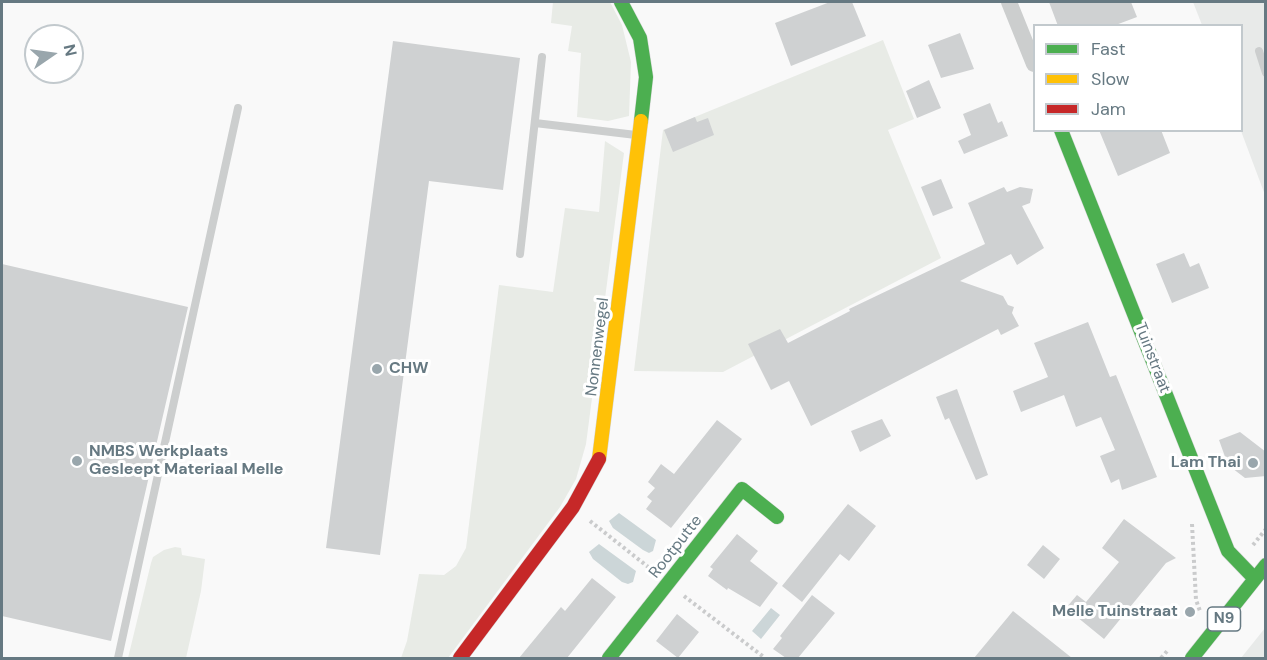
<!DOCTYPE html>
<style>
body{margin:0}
#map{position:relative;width:1267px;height:660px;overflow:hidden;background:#f9f9f9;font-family:"DM Sans",sans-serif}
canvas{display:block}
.frame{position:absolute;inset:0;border:3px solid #667982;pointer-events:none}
.legend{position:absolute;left:1033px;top:24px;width:210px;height:108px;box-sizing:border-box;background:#fff;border:2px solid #c2c9cd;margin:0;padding:8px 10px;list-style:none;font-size:18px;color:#667982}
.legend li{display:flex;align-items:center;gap:12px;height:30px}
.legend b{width:30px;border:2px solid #c2c9cd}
.north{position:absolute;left:24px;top:24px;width:60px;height:60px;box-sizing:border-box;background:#fff;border:2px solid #c2c9cd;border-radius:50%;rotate:77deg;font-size:16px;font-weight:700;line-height:24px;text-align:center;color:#667982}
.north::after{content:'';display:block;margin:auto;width:21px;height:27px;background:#99a6ac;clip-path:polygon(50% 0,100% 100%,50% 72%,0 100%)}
</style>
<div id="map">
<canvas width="1267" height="660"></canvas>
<div class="frame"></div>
<ul class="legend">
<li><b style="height:8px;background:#4caf50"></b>Fast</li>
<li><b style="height:8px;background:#ffc107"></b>Slow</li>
<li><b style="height:8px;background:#c62828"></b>Jam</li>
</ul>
<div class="north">N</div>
</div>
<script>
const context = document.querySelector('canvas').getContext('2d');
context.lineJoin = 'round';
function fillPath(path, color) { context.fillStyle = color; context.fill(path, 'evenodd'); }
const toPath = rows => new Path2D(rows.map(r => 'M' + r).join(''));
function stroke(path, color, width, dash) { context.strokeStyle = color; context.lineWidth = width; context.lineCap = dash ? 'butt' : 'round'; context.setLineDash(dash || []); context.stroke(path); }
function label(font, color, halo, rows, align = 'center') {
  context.font = font + ' "DM Sans",sans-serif'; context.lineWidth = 6; context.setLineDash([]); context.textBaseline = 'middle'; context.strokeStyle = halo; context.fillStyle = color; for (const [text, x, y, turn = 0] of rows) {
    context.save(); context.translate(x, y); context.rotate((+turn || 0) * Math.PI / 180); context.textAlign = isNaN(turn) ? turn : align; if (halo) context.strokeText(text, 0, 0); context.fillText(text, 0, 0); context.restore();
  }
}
fillPath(toPath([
 [1193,2,1265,2,1265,195,1241,131,1242,26,1202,25],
 [1265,628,1265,658,1241,658]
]), '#e8eae9');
fillPath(toPath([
 [553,2,610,2,622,25,631,62,629,116,608,121,577,117,581,53,568,51,572,26,551,23],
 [883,40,914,119,888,130,941,258,723,372,634,371,663,130],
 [605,141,624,153,586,444,576,479,560,507,448,658,401,658,407,641,419,574,444,575,456,566,466,548,499,285,553,292,565,208,599,212],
 [175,547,181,548,182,555,205,559,201,591,186,658,128,658,151,563,153,557,164,550]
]), '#e8ebe6');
fillPath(toPath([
 [619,513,656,540,653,551,649,553,643,550,613,528,609,521],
 [599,544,636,571,633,582,628,584,622,582,593,559,589,552],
 [771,608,780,615,761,639,752,631]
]), '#ccd6d8');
fillPath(toPath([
 [830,2,852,2,866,36,791,66,775,23],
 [1049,2,1131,2,1137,17,1113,26,1058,26],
 [960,33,974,69,941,78,928,45],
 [393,41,520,58,503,190,429,181,380,555,326,548],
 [929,80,941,108,917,118,906,91],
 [990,103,998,123,1002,121,1008,136,964,154,958,141,971,135,963,114],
 [695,117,697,122,708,118,714,135,673,152,664,130],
 [1099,130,1161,130,1170,153,1118,176],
 [941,179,953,208,933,216,921,187],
 [1004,187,1007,192,1020,187,1033,189,1030,203,1022,206,1044,248,1017,265,1011,254,960,281,1003,296,1008,305,1014,307,1012,313,1019,326,1001,335,998,329,811,426,789,381,771,390,748,344,780,329,788,343,850,311,849,309,985,244,968,203],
 [1184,253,1190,267,1199,263,1209,288,1172,303,1156,264],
 [2,264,188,307,111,641,2,616],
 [1088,322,1110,377,1116,375,1157,477,1122,490,1119,479,1111,483,1100,456,1115,450,1101,417,1076,427,1064,395,1021,412,1013,391,1048,377,1034,343],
 [957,389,988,475,976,480,949,418,945,420,936,397],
 [882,419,891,436,860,452,851,431],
 [717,420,742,439,671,528,646,509,652,501,647,497,655,488,648,482,661,464,674,474],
 [1240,432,1266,452,1266,476,1245,478,1228,465,1219,440],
 [848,504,876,526,849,561,840,554,802,602,782,586],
 [1124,519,1176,558,1166,563,1104,639,1066,608,1077,595,1086,602,1119,562,1102,548],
 [737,534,758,551,750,561,778,583,760,607,728,588,727,590,708,576,713,569,710,567],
 [1043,545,1060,559,1044,579,1027,565],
 [592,578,616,597,567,658,519,658,561,607,565,611],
 [812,595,835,613,798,658,786,658,773,649,782,638,780,636],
 [1013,611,1072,658,974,658],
 [677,614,699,632,678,658,656,641]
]), '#cfd1d2');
const fast = toPath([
 [621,2,640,38,646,77,641,121],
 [1061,130,1228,551,1255,579],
 [609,658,742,489,777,517],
 [1192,658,1266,565]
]);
const slow = toPath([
 [599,459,641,121]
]);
const jam = toPath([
 [460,658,573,507,599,459]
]);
stroke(fast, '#d5d6d7', 15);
stroke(slow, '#d5d6d7', 15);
stroke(jam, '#d5d6d7', 15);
stroke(toPath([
 [590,521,652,570],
 [1192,524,1196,600,1200,611],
 [1253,545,1266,529],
 [684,596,765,658],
 [1161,658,1169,649]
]), '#cacbcc', 4, [3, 3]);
stroke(toPath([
 [1259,51,1266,73],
 [535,123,636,135],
 [520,254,542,57],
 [118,658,238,108]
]), '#cccece', 8);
stroke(toPath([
 [1009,2,1034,64]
]), '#cccece', 16);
stroke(fast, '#4caf50', 14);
stroke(slow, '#ffc107', 14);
stroke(jam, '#c62828', 14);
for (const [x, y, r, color] of [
 [377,369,6,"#99a6ac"],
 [77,461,6,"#99a6ac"],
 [1253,463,6,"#99a6ac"],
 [1190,612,6,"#99a6ac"]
]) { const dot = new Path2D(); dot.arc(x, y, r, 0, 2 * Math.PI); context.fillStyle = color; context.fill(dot); stroke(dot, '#fff', 2); }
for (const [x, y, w] of [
 [1224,619,33]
]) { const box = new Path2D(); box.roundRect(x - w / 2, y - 12, w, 24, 4.5); context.fillStyle = '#fff'; context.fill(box); stroke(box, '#667982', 1.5); }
label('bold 15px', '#667982', null, [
 ["N9",1224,619]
]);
label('16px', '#667982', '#fff', [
 ["Nonnenwegel",598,347,-83],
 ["Tuinstraat",1152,358,69],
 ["Rootputte",676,547,-52]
]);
label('bold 16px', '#667982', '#fff', [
 ["CHW",389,369],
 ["NMBS Werkplaats",89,452],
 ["Gesleept Materiaal Melle",89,470],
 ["Lam Thai",1241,463,"right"],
 ["Melle Tuinstraat",1178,612,"right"]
], 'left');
</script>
